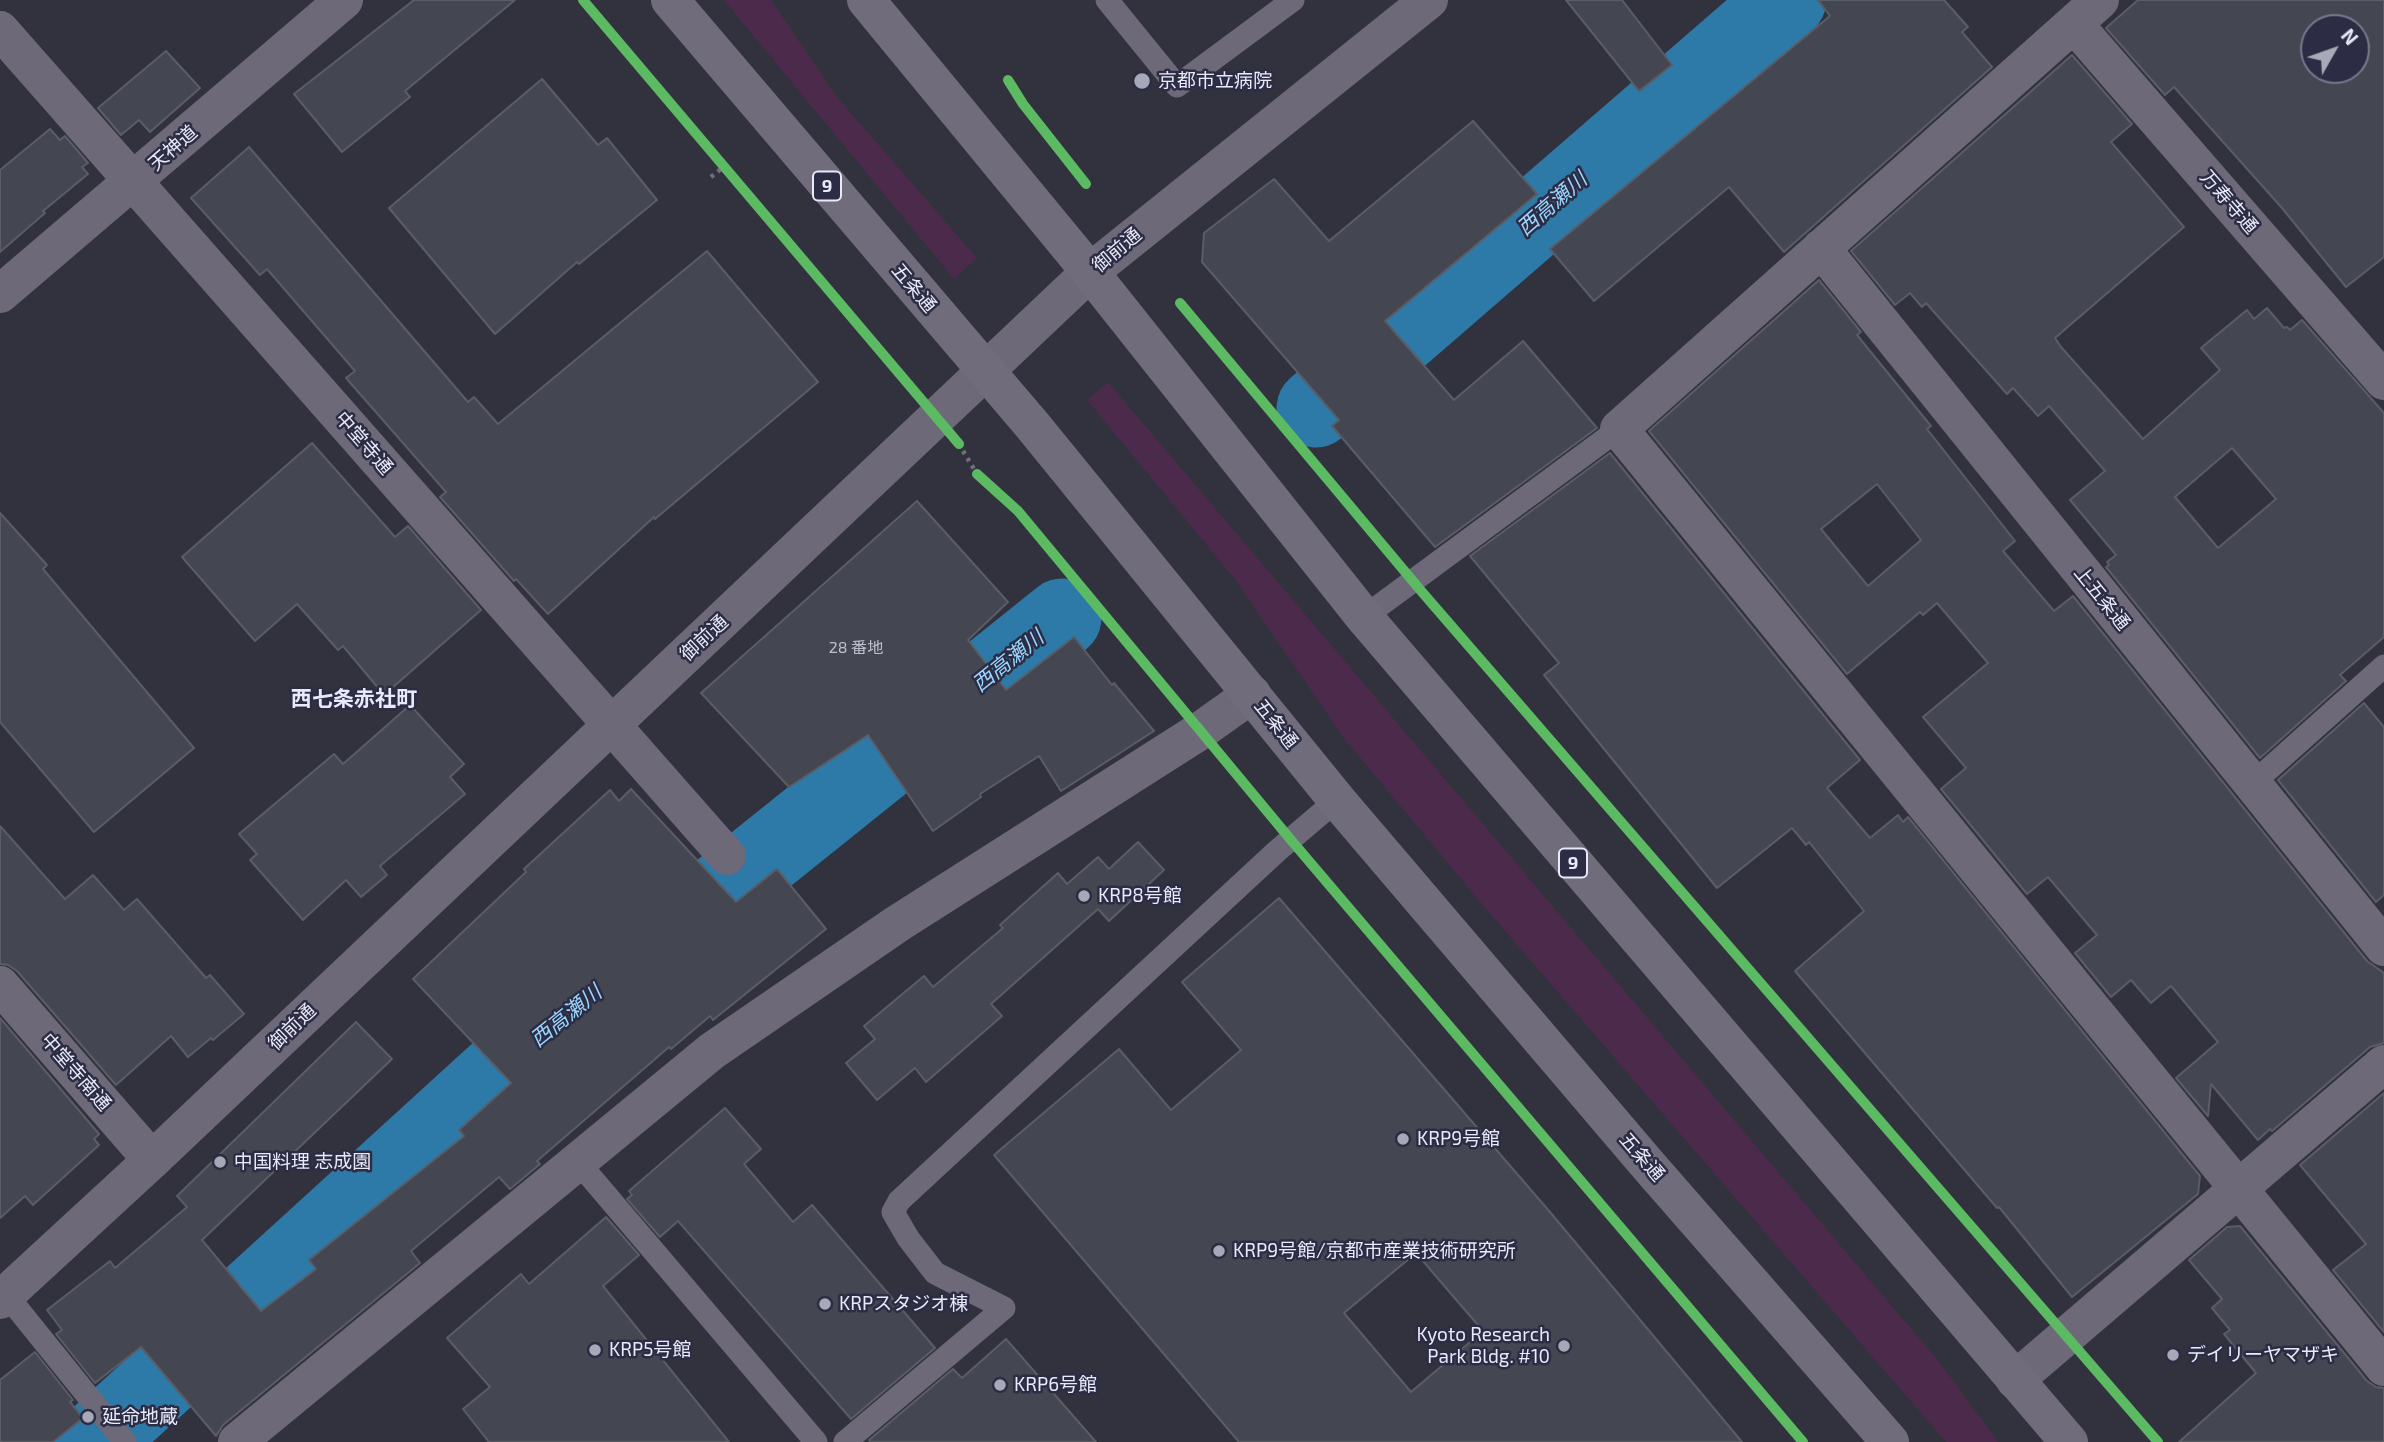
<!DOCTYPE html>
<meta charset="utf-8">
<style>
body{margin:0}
#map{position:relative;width:2384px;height:1442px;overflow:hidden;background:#32323e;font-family:"Exo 2",sans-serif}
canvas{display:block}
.north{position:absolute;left:2300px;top:14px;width:70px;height:70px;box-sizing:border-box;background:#2c2c44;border:2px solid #77788c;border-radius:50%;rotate:50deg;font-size:19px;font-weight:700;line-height:28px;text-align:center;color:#e8e9f9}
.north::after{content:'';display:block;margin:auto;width:24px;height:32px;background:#a8a9b8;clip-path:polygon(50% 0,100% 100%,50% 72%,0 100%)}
</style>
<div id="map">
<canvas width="2384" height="1442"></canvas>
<div class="north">N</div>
</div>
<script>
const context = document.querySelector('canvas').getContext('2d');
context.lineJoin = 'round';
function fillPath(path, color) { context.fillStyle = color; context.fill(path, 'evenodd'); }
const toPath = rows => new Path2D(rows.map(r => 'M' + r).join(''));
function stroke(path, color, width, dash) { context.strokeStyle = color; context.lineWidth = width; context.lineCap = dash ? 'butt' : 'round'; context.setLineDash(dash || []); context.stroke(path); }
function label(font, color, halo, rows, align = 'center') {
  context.font = font + ' "Exo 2","Noto Sans JP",sans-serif'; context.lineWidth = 5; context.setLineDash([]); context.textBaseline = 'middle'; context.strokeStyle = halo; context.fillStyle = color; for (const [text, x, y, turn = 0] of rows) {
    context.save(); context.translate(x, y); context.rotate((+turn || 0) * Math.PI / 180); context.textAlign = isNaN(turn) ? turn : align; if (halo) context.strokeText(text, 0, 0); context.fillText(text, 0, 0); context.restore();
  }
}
fillPath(toPath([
 [724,0,771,0,837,97,977,258,954,279],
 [1108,382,1941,1364,1998,1442,1946,1442,1487,910,1343,737,1234,578,1087,400]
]), '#4b2a4c');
stroke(toPath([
 [1316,408,1787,0],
 [94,1442,527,1047,1062,618]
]), '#2d79a7', 79);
const building = toPath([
 [414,0,515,0,405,91,410,97,342,152,294,94,414,0],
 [1566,0,1622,0,1672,65,1639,91,1566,0],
 [1818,0,1944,0,1968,27,1962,32,1992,67,1784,252,1729,187,1594,301,1550,249,1830,16,1818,0],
 [2138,0,2384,0,2384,257,2346,287,2282,208,2174,87,2165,95,2106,28,2138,0],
 [2314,28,2356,28,2356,70,2314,70,2314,28],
 [166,51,200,88,150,132,139,120,121,135,98,108,166,51],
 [2072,55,2132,124,2111,142,2184,227,2055,338,2061,347,2143,439,2220,370,2201,348,2247,310,2254,319,2267,308,2284,328,2287,327,2290,330,2302,320,2384,413,2384,637,2340,675,2346,681,2260,758,2106,567,2109,565,2107,562,2116,555,2070,500,2105,471,2049,406,2038,416,2013,388,2007,394,1926,303,1922,307,1910,293,1895,305,1851,251,2072,55],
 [2232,448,2276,499,2218,548,2175,497,2232,448],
 [542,79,598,145,607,138,657,200,579,264,577,262,495,334,389,208,542,79],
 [1473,121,1537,194,1385,321,1454,400,1523,341,1597,428,1435,547,1332,426,1339,420,1202,262,1204,233,1274,179,1329,241,1473,121],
 [50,129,60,140,65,136,88,163,82,167,88,174,43,211,45,213,0,252,0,170,50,129],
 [249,147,468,402,474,397,498,424,707,251,818,382,655,519,654,517,548,614,516,579,514,581,440,497,446,492,346,378,355,371,267,269,260,275,191,198,249,147],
 [1819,280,1861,332,1857,335,1931,426,1927,429,2015,541,2003,551,2054,611,2073,596,2367,961,2384,973,2384,1043,2370,1047,2272,1131,2270,1129,2258,1140,2211,1084,2208,1116,2176,1078,2218,1042,2171,986,2151,1003,2131,980,2111,997,2075,953,2097,935,2048,877,2027,894,1941,789,1966,768,1923,717,1988,663,1937,603,1923,615,1920,612,1847,674,1649,431,1819,280],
 [1877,484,1921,540,1868,586,1821,529,1877,484],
 [312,443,395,537,408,526,481,610,384,695,343,646,338,650,297,604,255,641,182,557,312,443],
 [1610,453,1860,760,1827,788,1870,838,1898,815,1903,822,1908,817,2200,1176,2198,1194,2072,1297,1999,1207,1997,1208,1795,971,1864,911,1809,842,1806,845,1792,828,1717,888,1544,675,1559,663,1470,556,1610,453],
 [917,501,1008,602,968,640,1006,690,1074,637,1112,685,1114,683,1154,731,1061,791,1039,756,980,794,981,797,933,831,868,735,789,787,701,693,917,501],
 [0,513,47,565,43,569,194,748,94,832,0,722,0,513],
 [2364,703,2384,727,2384,895,2376,902,2278,780,2364,703],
 [410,705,464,764,450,777,465,794,380,866,387,875,361,897,346,880,303,920,250,860,257,854,239,834,334,754,343,764,410,705],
 [631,789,736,902,777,869,826,929,713,1020,710,1016,671,1049,669,1047,537,1161,540,1164,510,1189,499,1177,411,1251,420,1263,223,1425,216,1436,141,1347,95,1383,56,1334,62,1330,47,1310,110,1261,115,1268,187,1207,177,1196,356,1022,392,1059,202,1240,261,1311,316,1269,309,1260,464,1136,459,1130,511,1083,413,979,526,872,524,869,610,790,619,801,631,789],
 [0,826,65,899,93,875,124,910,137,899,206,978,210,975,244,1014,213,1040,211,1038,188,1057,171,1036,116,1085,17,971,8,965,0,964,0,826],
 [1138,842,1164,870,1109,921,1098,909,991,1004,1002,1016,926,1082,915,1068,877,1100,846,1063,875,1039,864,1026,924,976,933,987,1003,928,1000,925,1058,873,1067,884,1098,857,1109,869,1138,842],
 [1279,898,1550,1212,1742,1442,1239,1442,994,1155,1119,1049,1171,1110,1241,1050,1182,982,1279,898],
 [1416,1253,1483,1331,1411,1392,1344,1313,1416,1253],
 [0,1018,99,1134,94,1139,99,1145,33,1205,25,1196,0,1218,0,1018],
 [2384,1093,2384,1332,2333,1270,2366,1244,2300,1165,2384,1093],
 [725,1108,761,1149,744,1164,793,1222,812,1205,935,1348,851,1419,678,1221,660,1237,627,1199,632,1195,629,1191,725,1108],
 [606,1217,639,1255,603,1286,729,1442,489,1442,463,1409,490,1387,447,1338,521,1274,529,1284,606,1217],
 [2240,1226,2367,1381,2376,1387,2384,1388,2384,1442,2179,1442,2256,1373,2224,1334,2230,1330,2212,1308,2222,1299,2189,1260,2227,1227,2240,1226],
 [1006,1339,1096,1442,871,1442,869,1440,953,1369,962,1378,1006,1339],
 [35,1352,73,1400,70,1402,83,1418,53,1442,0,1442,0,1380,35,1352]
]);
fillPath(building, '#444751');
stroke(building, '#5a5c66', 2);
stroke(toPath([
 [711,177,731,161],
 [880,353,910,386],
 [963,451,977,474]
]), '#716d7a', 4.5, [3.5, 5]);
stroke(toPath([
 [1107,0,1177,86,1293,0],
 [1364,617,1619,429],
 [2252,784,2384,666],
 [578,1162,816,1442],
 [0,1287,125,1442],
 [845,1442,1004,1308,935,1273,908,1238,893,1212,899,1201,1277,851,1337,800]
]), '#6e6979', 23);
stroke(toPath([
 [2100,0,1619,429,2384,1367],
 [2074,24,2384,381],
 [0,30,727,856],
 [1821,248,2384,947],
 [0,294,344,0],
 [0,985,152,1160],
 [2015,1380,2384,1064],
 [237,1442,712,1051,897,924,1200,731,1252,694]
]), '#6e6979', 38);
stroke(toPath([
 [0,1300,152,1160,1090,272,1429,0]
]), '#6e6979', 38);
stroke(toPath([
 [670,0,1033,426,1337,800,1648,1165,1890,1442],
 [866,0,1090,272,1364,617,2069,1442]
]), '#706c7b', 38);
stroke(toPath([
 [583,0,959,444],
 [1008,80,1023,104,1086,184],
 [1180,303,1422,592,2158,1442],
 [977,474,1018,511,1291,840,1803,1442]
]), '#5cba63', 10);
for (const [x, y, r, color] of [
 [1142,81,9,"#a8a9b8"],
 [1084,896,7,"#a8a9b8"],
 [1403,1139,7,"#a8a9b8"],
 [220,1162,7,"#a8a9b8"],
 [1219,1251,7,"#a8a9b8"],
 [825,1304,7,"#a8a9b8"],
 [1564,1346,7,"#a8a9b8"],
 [595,1350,7,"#a8a9b8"],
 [2173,1355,7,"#a8a9b8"],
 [1000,1385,7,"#a8a9b8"],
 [88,1417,7,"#a8a9b8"]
]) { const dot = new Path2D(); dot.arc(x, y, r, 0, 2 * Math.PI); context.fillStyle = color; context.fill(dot); stroke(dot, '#2c2c44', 2.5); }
label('16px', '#bfc0cf', null, [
 ["28 番地",856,648]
]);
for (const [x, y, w] of [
 [827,186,28],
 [1573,863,28]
]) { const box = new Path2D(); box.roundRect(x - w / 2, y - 14.5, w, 29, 5); context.fillStyle = '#2c2c44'; context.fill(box); stroke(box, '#e8e9f9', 2); }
label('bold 18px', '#e8e9f9', null, [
 ["9",827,186],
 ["9",1573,863]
]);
label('19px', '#e8e9f9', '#2c2c44', [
 ["京都市立病院",1158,81],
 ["KRP8号館",1098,896],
 ["KRP9号館",1417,1139],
 ["中国料理 志成園",234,1162],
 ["KRP9号館/京都市産業技術研究所",1233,1251],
 ["KRPスタジオ棟",839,1304],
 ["Kyoto Research",1550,1335,"right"],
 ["Park Bldg. #10",1550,1357,"right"],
 ["KRP5号館",609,1350],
 ["デイリーヤマザキ",2187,1355],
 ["KRP6号館",1014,1385],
 ["延命地蔵",102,1417]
], 'left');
label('19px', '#e8e9f9', '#2c2c44', [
 ["天神道",173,148,-41],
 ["万寿寺通",2229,202,49],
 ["御前通",1117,250,-40],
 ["五条通",914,288,50],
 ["中堂寺通",364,443,49],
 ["上五条通",2102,598,51],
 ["御前通",704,638,-43],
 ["五条通",1276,724,51],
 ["御前通",292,1027,-44],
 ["中堂寺南通",76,1072,49],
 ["五条通",1642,1157,49]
]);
label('italic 21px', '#9ad6ff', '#2c2c44', [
 ["西高瀬川",1552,204,-41],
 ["西高瀬川",1008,661,-39],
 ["西高瀬川",566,1016,-39]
]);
label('bold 21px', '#e8e9f9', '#2c2c44', [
 ["西七条赤社町",354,699]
]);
</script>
